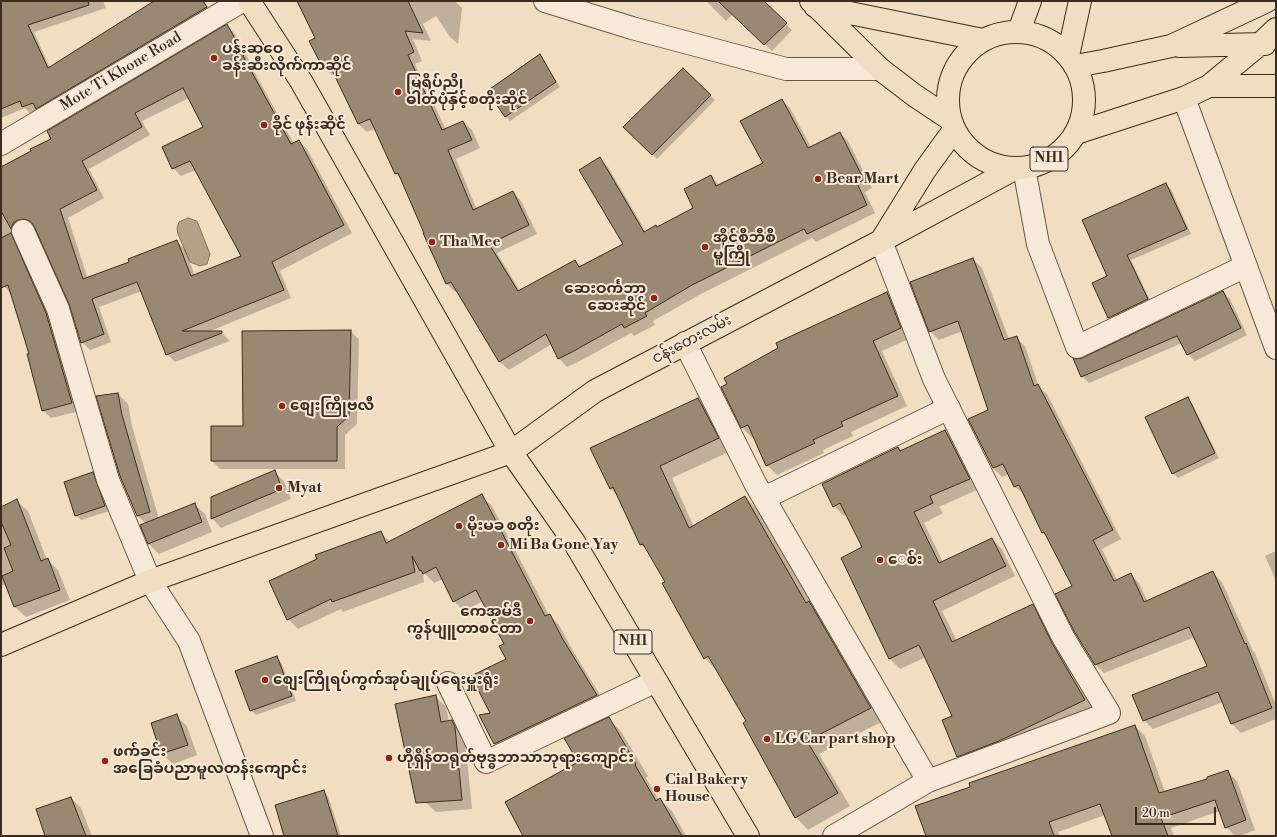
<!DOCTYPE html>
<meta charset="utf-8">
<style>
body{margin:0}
#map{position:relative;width:1277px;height:837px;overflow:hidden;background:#f1ddc1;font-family:"Libre Bodoni",serif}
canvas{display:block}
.frame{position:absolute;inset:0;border:2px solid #3b2d1d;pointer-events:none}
.scale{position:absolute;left:1135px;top:807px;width:81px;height:18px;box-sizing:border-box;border:2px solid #3b2d1d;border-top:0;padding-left:5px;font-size:12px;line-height:14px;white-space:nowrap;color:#3b2d1d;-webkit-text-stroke:3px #f6e9d7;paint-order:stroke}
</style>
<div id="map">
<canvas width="1277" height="837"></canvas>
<div class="frame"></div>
<div class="scale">20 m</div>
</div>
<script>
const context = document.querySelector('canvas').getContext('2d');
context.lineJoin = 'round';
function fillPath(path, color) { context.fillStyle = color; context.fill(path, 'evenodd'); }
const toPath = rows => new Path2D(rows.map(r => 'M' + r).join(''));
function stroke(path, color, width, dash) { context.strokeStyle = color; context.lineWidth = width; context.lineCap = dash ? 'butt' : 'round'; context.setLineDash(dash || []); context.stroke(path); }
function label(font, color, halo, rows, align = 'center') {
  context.font = font + ' "Libre Bodoni","Noto Sans Myanmar",serif'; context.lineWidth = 4; context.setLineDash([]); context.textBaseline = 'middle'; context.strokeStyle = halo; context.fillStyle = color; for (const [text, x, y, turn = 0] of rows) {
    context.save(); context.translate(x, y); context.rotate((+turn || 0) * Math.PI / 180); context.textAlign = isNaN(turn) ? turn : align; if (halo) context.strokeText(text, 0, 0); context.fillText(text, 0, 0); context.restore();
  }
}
const water = toPath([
 [188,218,197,221,210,254,207,264,200,266,190,262,178,234,177,228,179,222,188,218]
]);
fillPath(water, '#b3a189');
stroke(water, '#83735e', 1);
fillPath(toPath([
 [1,1,103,1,106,8,34,32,50,68,156,1,204,1,212,14,38,109,30,113,25,108,1,118],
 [298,1,455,1,462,8,458,44,450,37,436,16,423,24,431,41,413,39,422,61,415,64,446,130,463,122,472,130,480,148,456,159,477,210,513,192,521,201,537,234,497,253,520,291,575,262,581,267,625,244,600,158,608,167,646,232,657,228,695,209,711,176,719,185,764,163,782,100,790,108,811,147,840,133,848,141,872,188,865,192,875,213,816,242,812,238,701,294,653,321,655,325,634,336,631,333,580,361,567,367,559,358,552,344,509,370,500,362,458,291,455,292,447,284,424,234,426,233,402,180,396,174,375,129,367,132,358,124,335,74,332,75,324,67,316,38],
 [706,1,763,1,792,30,772,51,733,14,726,21],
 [227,26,235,34,251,64,250,64,294,144,299,141,307,149,352,233,280,271,291,298,208,332,221,332,230,341,175,362,167,354,142,291,99,307,111,342,90,350,82,342,70,304,36,227,34,226,26,228,80,411,51,418,43,410,30,354,11,294,4,286,1,280,1,169,52,140],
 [189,98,205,127,173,168,181,176,196,170,242,257,195,276,185,249,176,241,130,263,88,279,68,218,104,198,89,169,150,135,142,121],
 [540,56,544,61,560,87,510,121,505,116],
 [683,69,715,100,657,159,629,131],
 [1166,184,1171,189,1191,234,1131,260,1152,304,1114,322,1109,318,1093,283,1108,277],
 [973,259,982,268,1009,339,1016,337,1025,346,1039,387,1047,394,1121,539,1102,549,1117,580,1130,574,1139,583,1148,602,1213,573,1222,582,1253,651,1255,653,1276,705,1276,719,1241,733,1232,724,1223,702,1153,729,1144,720,1208,667,1195,637,1104,673,1095,664,1073,586,1049,538,1043,533,1025,495,1015,487,1009,474,1002,477,993,468,989,410,963,331,939,340,930,331],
 [1223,292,1230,299,1247,335,1195,361,1188,354,1182,343,1089,383,1082,376,1083,359],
 [887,293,897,303,911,338,882,351,907,406,851,432,853,436,823,450,824,453,777,475,767,465,754,437,752,438,742,427],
 [350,331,359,339,357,424,345,435,345,469,220,469,212,461,244,427],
 [118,394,128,404,132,426,159,519,194,504,205,514,212,532,159,554,149,544,142,526,146,524,138,516],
 [1187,398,1192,403,1219,458,1178,478,1173,473],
 [698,399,711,411,731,451,672,478,694,527,745,497,758,510,813,607,821,615,883,721,819,754,850,806,808,830,796,817,747,722,717,671,705,658,666,582,649,553,641,544,618,496,610,488],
 [945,431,955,441,979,489,939,507,943,513,924,523,943,562,992,539,1002,549,1015,576,942,611,957,641,1032,605,1043,615,1095,710,968,766,958,756,953,716,926,657,900,669,890,659,842,558,863,548,847,514,844,516,834,506,898,448,901,451],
 [274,472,284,481,291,499,221,528,212,518],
 [92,473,97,478,110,511,81,520,76,515],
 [481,496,492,506,549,615,559,625,572,649,606,705,505,754,495,744,480,716,491,714,507,659,505,644,483,601,464,611,454,601,443,579,434,583,423,572,424,582,343,612,341,609,298,629,288,619,381,533,390,542],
 [17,501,28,511,47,560,48,560,58,570,70,600,26,617,15,607,6,584,1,586,1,508],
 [1276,551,1276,581,1265,556],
 [276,657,281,662,296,701,256,715,251,710],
 [436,697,446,707,449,722,452,721,462,732,465,738,472,809,436,812,425,802],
 [176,716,187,726,197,755,173,764,162,754],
 [608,719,620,730,648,776,646,778,659,800,660,799,672,811,686,836,525,836,580,763],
 [1135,726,1145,736,1165,792,1209,779,1227,771,1237,781,1255,830,1240,836,1235,836,1226,827,1220,811,1171,828,1174,836,1113,836,1105,815,1058,832,1060,836,927,836],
 [323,791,328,796,341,836,285,836],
 [71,798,81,808,92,836,47,836]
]), '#0003');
const building = toPath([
 [1,1,88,1,89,5,28,25,48,68,154,1,203,1,207,7,36,109,33,103,22,107,20,101,1,109,1,1],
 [297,1,408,1,423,33,405,31,414,52,408,55,442,130,463,121,472,140,448,150,473,210,513,191,529,225,489,244,518,291,575,260,579,267,623,244,579,170,600,157,644,232,656,225,657,227,693,208,684,189,711,175,716,186,763,163,740,121,782,99,808,148,840,132,864,180,857,183,867,205,807,234,804,229,692,285,645,313,647,316,624,328,622,324,572,352,558,359,546,334,499,362,451,282,446,284,423,233,424,233,398,173,395,174,370,119,358,124,329,64,323,68,309,41,315,38,297,1],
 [718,1,764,1,787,23,764,45,718,1],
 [227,24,244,55,243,56,291,144,299,140,344,225,272,262,284,290,182,331,222,331,222,333,166,355,137,282,92,299,104,334,81,343,69,304,34,226,30,221,24,219,18,220,13,223,11,229,1,211,1,167,31,151,30,149,51,139,47,131,227,24],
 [183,88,203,127,162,147,172,169,190,161,241,256,191,276,177,240,128,259,129,262,83,279,60,209,97,190,82,161,142,127,135,113,183,88],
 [540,54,556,82,505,117,487,91,540,54],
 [683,68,711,95,652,155,623,127,683,68],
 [1166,183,1187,229,1127,255,1148,299,1108,318,1092,283,1107,276,1082,220,1166,183],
 [11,233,46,313,72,403,42,411,27,354,29,354,8,285,1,288,1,238,11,233],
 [973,258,1004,340,1017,336,1034,386,1038,384,1113,530,1093,540,1114,581,1131,573,1144,602,1213,571,1245,644,1246,643,1272,708,1231,724,1218,692,1143,721,1132,695,1207,666,1189,627,1095,665,1074,631,1055,594,1072,586,1044,532,1042,533,1019,485,1014,487,1003,464,993,468,968,419,988,410,958,321,929,332,910,282,973,258],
 [1223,291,1241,328,1187,355,1177,336,1081,377,1073,358,1076,359,1082,358,1223,291],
 [887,292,901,328,873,341,898,396,841,422,843,426,813,440,815,443,766,466,748,425,741,428,721,387,727,384,724,378,778,348,776,343,887,292],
 [351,330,349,416,337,427,337,461,211,461,211,426,243,426,242,331,351,330],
 [118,393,122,415,150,512,137,516,120,476,96,396,118,393],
 [1188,397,1215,453,1172,474,1145,417,1188,397],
 [698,398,719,438,660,466,689,528,745,496,806,603,809,601,871,708,807,741,838,793,795,818,743,723,746,721,708,656,704,659,662,583,665,582,643,544,640,545,613,487,610,489,590,448,698,398],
 [945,430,970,479,930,496,933,503,914,512,939,563,992,538,1006,566,933,601,952,642,1033,604,1052,643,1085,700,999,741,957,757,942,720,952,716,919,645,889,659,841,558,862,547,840,503,833,507,822,484,898,447,900,451,945,430],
 [275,470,282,489,211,519,211,497,275,470],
 [93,472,105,506,75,516,64,482,93,472],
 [482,494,545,616,550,614,562,638,597,695,494,744,479,715,490,713,471,676,506,659,499,646,504,644,476,590,453,602,436,567,423,574,421,570,420,571,412,556,415,572,332,602,331,599,287,620,269,581,317,559,315,555,381,531,386,543,482,494],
 [17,499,41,561,48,558,60,590,14,607,2,576,13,571,4,548,11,545,1,522,1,507,17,499],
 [195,503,202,522,148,544,140,525,195,503],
 [277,656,292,696,250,711,235,671,277,656],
 [436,695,441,722,452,720,455,727,462,800,416,803,395,704,436,695],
 [177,714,188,745,161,754,151,723,177,714],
 [609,717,636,764,635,765,656,801,660,798,682,836,523,836,505,802,578,762,564,738,609,717],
 [1135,725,1159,793,1207,779,1207,777,1228,770,1246,820,1225,828,1215,800,1161,818,1168,836,1112,836,1100,804,1049,822,1054,836,926,836,915,806,970,787,969,783,1135,725],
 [324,790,338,836,284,836,275,805,324,790],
 [71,797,86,836,45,836,36,809,71,797]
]);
fillPath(building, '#9a8972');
stroke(building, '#3b2d1d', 1);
const minor = toPath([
 [545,1,632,28,786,69,880,69],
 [1184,98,1276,348],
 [1,144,242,1],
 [1024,168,1038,244,1077,347,1246,266],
 [23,231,58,309,108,480,150,581,189,641,262,836],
 [685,343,755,483,928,781],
 [764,498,949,408],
 [448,683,486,762,656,681],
 [834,836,928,781,1109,713,1063,637,934,379,881,241]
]);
const major = toPath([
 [811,1,880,69,914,95,950,119],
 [815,6,983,40],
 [1179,46,1265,44],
 [1075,66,1103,61,1171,46,1267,1],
 [1209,86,1276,86],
 [1076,133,1184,98,1209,86,1260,44,1276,29],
 [1,645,150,581,511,452,301,81,249,1]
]);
const highway = toPath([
 [1019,31,1030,1],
 '948 100a68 68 0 1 1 136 0a68 68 0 1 1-136 0Z',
 [1068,56,1080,1],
 [881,241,925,170,954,130],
 [748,836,574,542,511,452,595,391,881,241,1016,168]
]);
stroke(minor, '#685946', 24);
stroke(major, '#3b2d1d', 24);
stroke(highway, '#3b2d1d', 24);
stroke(minor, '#f6e9d7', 22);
stroke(major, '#f1ddc1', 22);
stroke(highway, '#f1ddc1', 22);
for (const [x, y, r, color] of [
 [214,58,4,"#8f2418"],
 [398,92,4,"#8f2418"],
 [264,125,4,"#8f2418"],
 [818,179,4,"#8f2418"],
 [432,242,4,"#8f2418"],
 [705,247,4,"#8f2418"],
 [654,298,4,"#8f2418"],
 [282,406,4,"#8f2418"],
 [279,488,4,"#8f2418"],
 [459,526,4,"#8f2418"],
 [501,545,4,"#8f2418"],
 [880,560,4,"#8f2418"],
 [530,621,4,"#8f2418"],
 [265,680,4,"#8f2418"],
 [767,739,4,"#8f2418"],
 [389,758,4,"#8f2418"],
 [105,761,4,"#8f2418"],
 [657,789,4,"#8f2418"]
]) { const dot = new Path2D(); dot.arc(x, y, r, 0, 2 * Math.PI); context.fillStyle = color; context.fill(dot); stroke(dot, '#f6e9d7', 1.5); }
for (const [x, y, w] of [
 [1049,159,38],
 [633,642,38]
]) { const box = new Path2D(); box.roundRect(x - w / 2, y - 12, w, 24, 3); context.fillStyle = '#f6e9d7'; context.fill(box); stroke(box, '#3b2d1d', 1); }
label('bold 14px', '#3b2d1d', null, [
 ["NH1",1049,159],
 ["NH1",633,642]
]);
label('bold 15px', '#3b2d1d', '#f6e9d7', [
 ["ပန်းဆုဝေ",222,49],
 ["ခန်းဆီးလိုက်ကာဆိုင်",222,66],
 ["မြရိပ်ညို",406,83],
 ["ဓါတ်ပုံနှင့်စတိုးဆိုင်",406,100],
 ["ခိုင် ဖုန်းဆိုင်",272,125],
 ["Bear Mart",826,179],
 ["အိုင်စီဘီစီ",713,238],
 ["မူကြို",713,255],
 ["Tha Mee",440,242],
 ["ဆေးဝင်္ကဘာ",646,289,"right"],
 ["ဆေးဆိုင်",646,306,"right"],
 ["စျေးကြိုဗလီ",290,406],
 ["Myat",287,488],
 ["မိုးမခ စတိုး",467,526],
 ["Mi Ba Gone Yay",509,545],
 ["ေစ်း",888,560],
 ["ကေအမ်ဒီ",522,612,"right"],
 ["ကွန်ပျူတာစင်တာ",522,629,"right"],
 ["စျေးကြိုရပ်ကွက်အုပ်ချုပ်ရေးမှူးရုံး",273,680],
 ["LG Car part shop",775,739],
 ["ဖက်ခင်း",113,752],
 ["အခြေခံပညာမူလတန်းကျောင်း",113,769],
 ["ဟိုရှိန်တရုတ်ဗုဒ္ဓဘာသာဘုရားကျောင်း",397,758],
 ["Cial Bakery",665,780],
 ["House",665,797]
], 'left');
label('15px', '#3b2d1d', '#f6e9d7', [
 ["Mote Ti Khone Road",121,72,-31],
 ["ငန်းတေးလမ်း",692,340,-28]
]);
</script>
